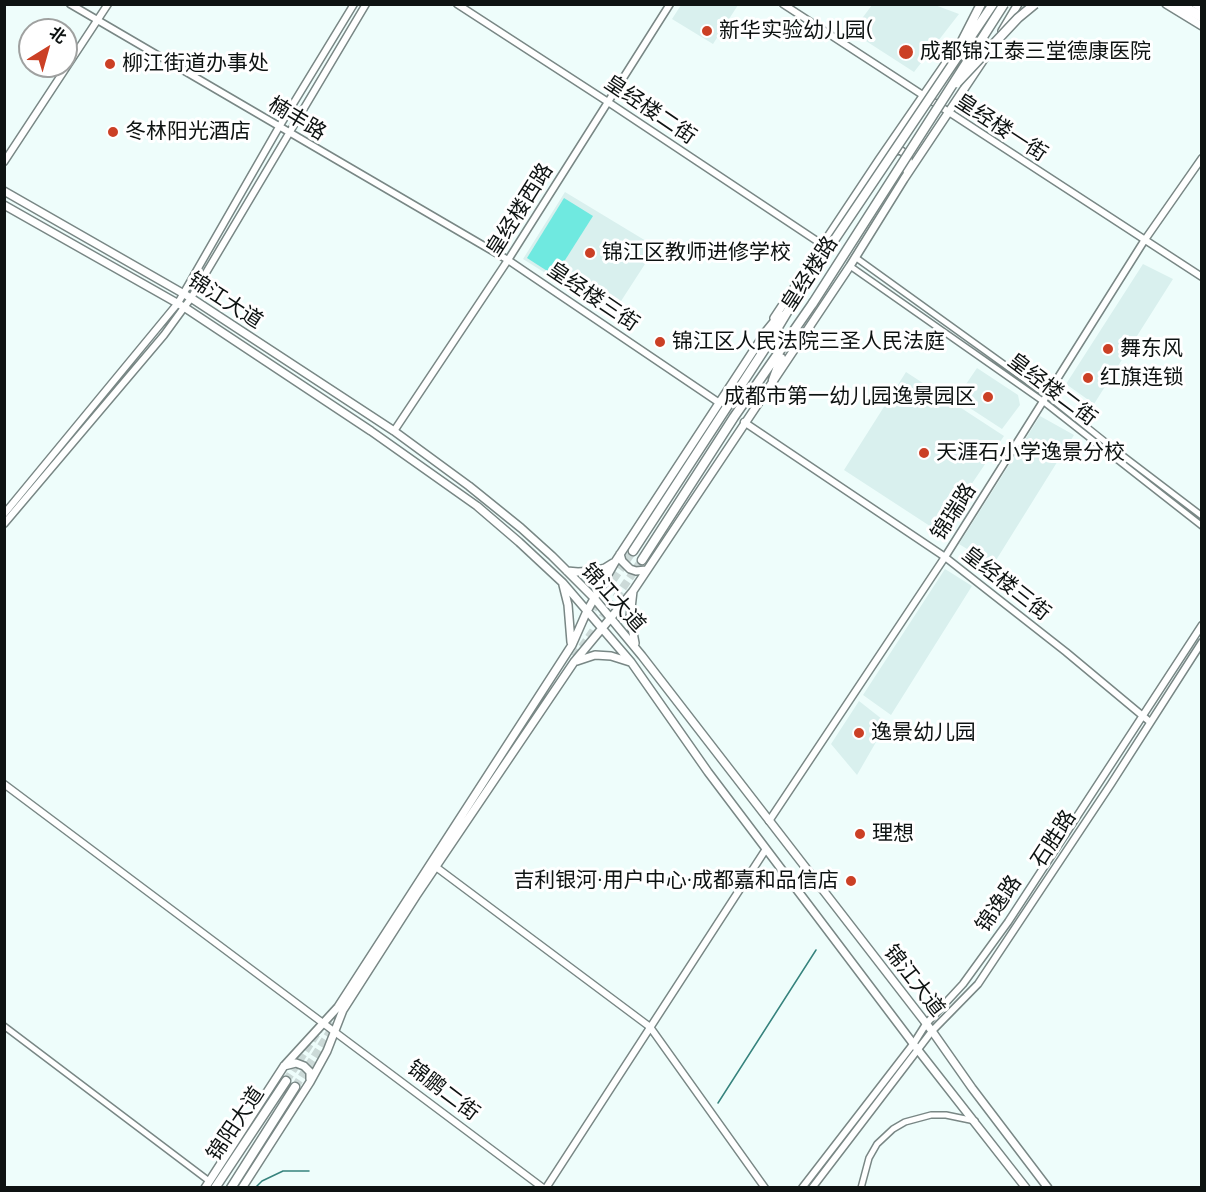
<!DOCTYPE html>
<meta charset="utf-8">
<style>
body{margin:0}
#map{position:relative;width:1206px;height:1192px;overflow:hidden;background:#eefdfb;font-family:Figtree,"Noto Sans SC",sans-serif}
canvas{display:block}
.frame{position:absolute;inset:0;border:6px solid #0e1312;pointer-events:none}
.north{position:absolute;left:18px;top:18px;width:60px;height:60px;box-sizing:border-box;background:#fff;border:2px solid #9fa1a0;border-radius:50%;rotate:37deg;font-size:16px;font-weight:700;line-height:24px;text-align:center;color:#0e1312}
.north::after{content:'';display:block;margin:auto;width:21px;height:27px;background:#cb4025;clip-path:polygon(50% 0,100% 100%,50% 72%,0 100%)}
</style>
<div id="map">
<canvas width="1206" height="1192"></canvas>
<div class="frame"></div>
<div class="north">北</div>
</div>
<script>
const context = document.querySelector('canvas').getContext('2d');
context.lineJoin = 'round';
function fillPath(path, color) { context.fillStyle = color; context.fill(path, 'evenodd'); }
const toPath = rows => new Path2D(rows.map(r => 'M' + r).join(''));
function stroke(path, color, width, dash) { context.strokeStyle = color; context.lineWidth = width; context.lineCap = dash ? 'butt' : 'round'; context.setLineDash(dash || []); context.stroke(path); }
function label(font, color, halo, rows, align = 'center') {
  context.font = font + ' Figtree,"Noto Sans SC",sans-serif'; context.lineWidth = 6; context.setLineDash([]); context.textBaseline = 'middle'; context.strokeStyle = halo; context.fillStyle = color; for (const [text, x, y, turn = 0] of rows) {
    context.save(); context.translate(x, y); context.rotate((+turn || 0) * Math.PI / 180); context.textAlign = isNaN(turn) ? turn : align; if (halo) context.strokeText(text, 0, 0); context.fillText(text, 0, 0); context.restore();
  }
}
fillPath(toPath([
 [681,5,681,4,738,5,713,44,672,19],
 [872,5,935,5,959,14,914,72,852,32],
 [565,192,656,247,612,315,523,259],
 [1143,264,1173,279,1094,404,1066,384],
 [977,368,1018,395,1020,405,1002,429,956,399],
 [906,372,1004,436,944,525,936,530,844,470],
 [1040,416,1074,435,993,565,959,544],
 [945,569,972,586,891,715,863,695],
 [859,701,887,723,857,775,831,744]
]), '#d9f0ee');
fillPath(toPath([
 [564,198,593,216,555,276,527,258]
]), '#6fe9e0');
stroke(toPath([
 [718,1103,816,950],
 [255,1188,262,1181,283,1171,309,1171]
]), '#36837d', 1.5);
stroke(toPath([
 [586,619,633,551],
 [575,657,642,560],
 [286,1081,319,1030],
 [295,1087,335,1024]
]), '#ccdad8', 8, [8, 4]);
const minor = toPath([
 [855,257,1048,396,1118,452,1202,516],
 [850,266,1044,402,1202,526],
 [4,1026,209,1181],
 [861,1188,869,1158,877,1144,893,1129,905,1122,931,1115,946,1115,975,1121]
]);
const tertiary = toPath([
 [70,4,508,260,718,402],
 [457,4,608,102,823,245],
 [783,4,1202,277],
 [4,162,108,4],
 [744,422,945,557,1066,652,1150,722],
 [394,431,508,260,670,4],
 [4,514,178,303,279,127,354,4],
 [4,524,164,335,191,298,366,4],
 [4,784,543,1188],
 [769,821,945,557,1144,241,1202,158],
 [436,867,650,1027,765,1188],
 [546,1188,766,849],
 [802,1188,914,1043,926,1024,963,984,1008,922,1202,625],
 [812,1188,932,1031,978,984,1111,784,1202,642]
]);
const secondary = toPath([
 [1166,4,1202,26],
 [1002,31,1018,4],
 [891,152,900,150,907,155,909,164,907,171],
 [4,191,191,298,394,431,469,486,521,528,552,556,594,598,642,656,932,1031,972,1088,1048,1188],
 [4,205,184,307,371,431,477,506,519,542,563,583,631,662,708,772,918,1050,1026,1188],
 [774,318,879,160,959,44],
 [620,554,622,561,630,569,636,571,646,570],
 [567,571,578,572,594,571,605,568,613,563],
 [563,585,568,605,571,642],
 [633,591,630,617,635,643],
 [577,661,595,655,611,656,630,662],
 [284,1066,296,1063,304,1066,310,1072,310,1079],
 [205,1188,284,1066,338,1007,572,645,587,611,615,562,765,333],
 [242,1188,310,1082,327,1051,343,1010,416,896,574,662,633,591,850,266,904,179,986,56]
]);
const trunk = toPath([
 [1196,4,1202,8],
 [762,337,780,315],
 [773,380,781,358],
 [633,551,768,344,798,294],
 [642,560,734,417,813,303],
 [215,1188,286,1081],
 [231,1188,295,1087]
]);
const motorway = toPath([
 [1179,4,1202,17]
]);
stroke(minor, '#798785', 8);
stroke(tertiary, '#798785', 9);
stroke(secondary, '#798785', 10);
stroke(trunk, '#798785', 11);
stroke(motorway, '#798785', 12);
stroke(minor, '#fff', 5);
stroke(tertiary, '#fff', 6);
stroke(secondary, '#fff', 7);
stroke(trunk, '#fff', 8);
stroke(motorway, '#fff', 9);
const trunkBridge = toPath([
 [958,49,981,4],
 [957,83,1018,18,1035,4],
 [798,294,993,4],
 [813,303,1004,4]
]);
stroke(trunkBridge, '#798785', 11, []);
stroke(trunkBridge, '#fff', 8);
for (const [x, y, r, color] of [
 [707,31,6,"#cb4025"],
 [906,52,8,"#cb4025"],
 [110,64,6,"#cb4025"],
 [113,132,6,"#cb4025"],
 [590,253,6,"#cb4025"],
 [660,342,6,"#cb4025"],
 [1108,349,6,"#cb4025"],
 [1088,378,6,"#cb4025"],
 [988,397,6,"#cb4025"],
 [924,453,6,"#cb4025"],
 [859,733,6,"#cb4025"],
 [860,834,6,"#cb4025"],
 [851,881,6,"#cb4025"]
]) { const dot = new Path2D(); dot.arc(x, y, r, 0, 2 * Math.PI); context.fillStyle = color; context.fill(dot); stroke(dot, '#fff', 2); }
label('21px', '#0e1312', '#fff', [
 ["新华实验幼儿园(",719,31],
 ["成都锦江泰三堂德康医院",920,52],
 ["柳江街道办事处",122,64],
 ["冬林阳光酒店",125,132],
 ["锦江区教师进修学校",602,253],
 ["锦江区人民法院三圣人民法庭",672,342],
 ["舞东风",1120,349],
 ["红旗连锁",1100,378],
 ["成都市第一幼儿园逸景园区",976,397,"right"],
 ["天涯石小学逸景分校",936,453],
 ["逸景幼儿园",871,733],
 ["理想",872,834],
 ["吉利银河·用户中心·成都嘉和品信店",839,881,"right"]
], 'left');
label('21px', '#0e1312', '#fff', [
 ["皇经楼二街",650,110,34],
 ["楠丰路",297,119,31],
 ["皇经楼一街",1001,128,33],
 ["皇经楼西路",520,210,-58],
 ["皇经楼路",810,274,-57],
 ["皇经楼三街",593,297,34],
 ["锦江大道",225,301,33],
 ["皇经楼二街",1052,390,37],
 ["锦瑞路",954,512,-57],
 ["皇经楼三街",1006,584,38],
 ["锦江大道",613,598,48],
 ["石胜路",1054,839,-57],
 ["锦逸路",999,904,-56],
 ["锦江大道",914,981,52],
 ["锦鹏二街",443,1091,37],
 ["锦阳大道",236,1124,-56]
]);
</script>
